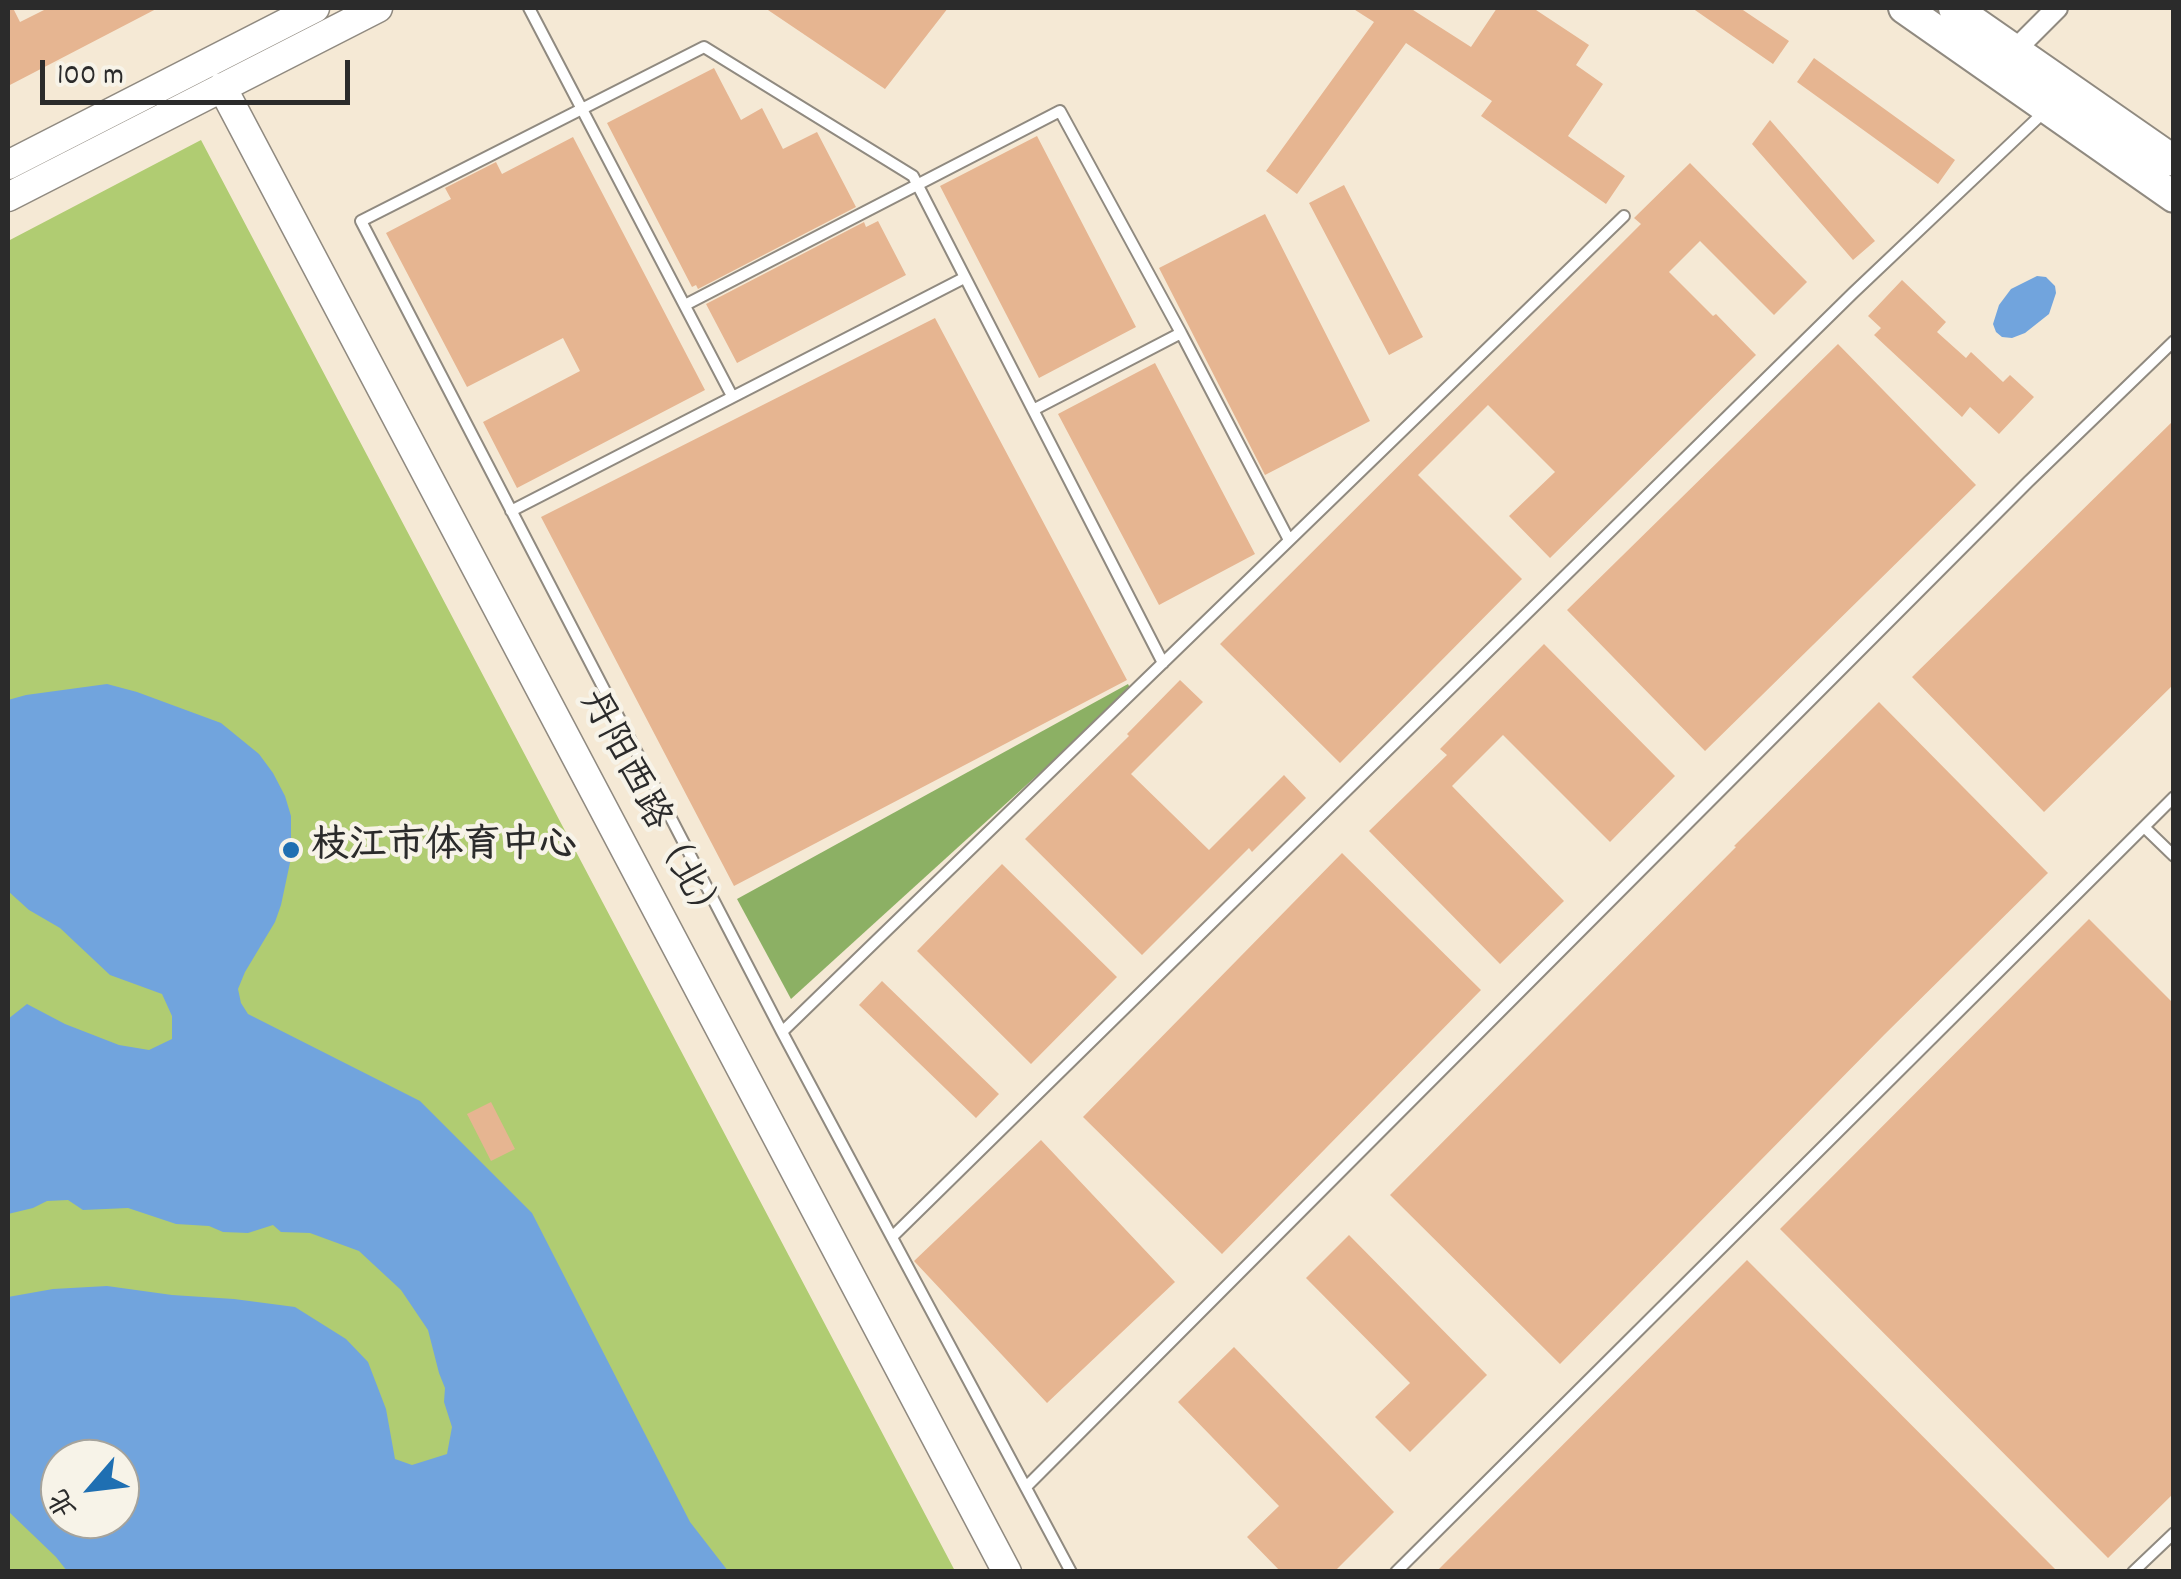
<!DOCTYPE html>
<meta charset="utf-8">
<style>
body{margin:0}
#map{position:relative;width:2181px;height:1579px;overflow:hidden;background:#f5e9d5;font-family:Dekko,"LXGW WenKai TC",sans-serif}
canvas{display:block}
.frame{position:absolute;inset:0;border:10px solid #2b2b2b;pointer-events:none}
.north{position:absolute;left:40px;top:1439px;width:100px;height:100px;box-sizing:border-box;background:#f7f3e8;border:2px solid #a5a39c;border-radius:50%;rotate:242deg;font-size:28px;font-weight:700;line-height:40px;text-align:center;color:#2b2b2b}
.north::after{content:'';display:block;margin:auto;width:35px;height:45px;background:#1f6fb2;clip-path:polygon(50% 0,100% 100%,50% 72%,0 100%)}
.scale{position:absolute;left:40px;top:60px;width:310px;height:45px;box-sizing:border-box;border:5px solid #2b2b2b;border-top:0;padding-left:12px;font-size:30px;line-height:35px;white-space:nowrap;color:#2b2b2b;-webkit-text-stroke:8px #f7f3e8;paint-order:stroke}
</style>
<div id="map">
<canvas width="2181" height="1579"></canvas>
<div class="frame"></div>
<div class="north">北</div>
<div class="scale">100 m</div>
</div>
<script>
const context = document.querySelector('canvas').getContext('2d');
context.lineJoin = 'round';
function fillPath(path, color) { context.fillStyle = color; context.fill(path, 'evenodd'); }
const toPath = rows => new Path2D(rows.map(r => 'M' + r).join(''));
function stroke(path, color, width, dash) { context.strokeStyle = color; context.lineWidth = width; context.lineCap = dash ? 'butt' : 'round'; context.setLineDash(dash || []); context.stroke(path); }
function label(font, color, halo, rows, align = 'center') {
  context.font = font + ' Dekko,"LXGW WenKai TC",sans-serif'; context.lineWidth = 9; context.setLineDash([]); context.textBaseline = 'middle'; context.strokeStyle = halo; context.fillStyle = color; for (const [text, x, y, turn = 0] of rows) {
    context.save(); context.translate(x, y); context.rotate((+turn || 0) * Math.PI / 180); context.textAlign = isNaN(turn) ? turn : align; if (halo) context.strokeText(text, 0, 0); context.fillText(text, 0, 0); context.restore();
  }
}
fillPath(toPath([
 [201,140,955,1571,8,1572,8,241],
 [60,1459,120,1459,120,1519,60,1519]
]), '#b0cc72');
fillPath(toPath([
 [1128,684,1131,690,791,999,737,899]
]), '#8cb064');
fillPath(toPath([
 [2037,276,2046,277,2055,286,2056,293,2049,314,2025,333,2012,338,2002,337,1996,332,1993,324,1999,305,2011,289],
 [107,684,137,692,221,723,259,754,273,773,285,796,291,816,291,858,281,905,275,922,245,972,238,989,241,1003,248,1014,420,1101,532,1213,690,1522,728,1571,67,1571,56,1557,8,1511,8,1297,53,1289,107,1286,172,1295,234,1299,295,1307,346,1339,368,1362,386,1409,395,1459,412,1465,447,1454,452,1427,444,1402,445,1388,439,1373,428,1330,401,1290,359,1251,310,1233,281,1232,273,1225,248,1233,223,1232,209,1226,176,1224,128,1208,83,1210,68,1200,47,1201,33,1208,8,1214,8,1019,27,1004,65,1024,119,1045,149,1050,172,1039,172,1016,162,994,110,975,60,928,29,910,8,891,8,700,26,695],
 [60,1459,120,1459,120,1519,60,1519]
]), '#71a4dd');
fillPath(toPath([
 [8,8,13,8,20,22,48,8,158,8,8,86],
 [765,8,948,8,885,89],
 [1352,8,1410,8,1471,47,1497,8,1533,8,1589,45,1576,65,1603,84,1568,136,1625,176,1606,204,1481,116,1492,101,1406,43,1297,194,1266,171,1374,22],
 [1692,8,1740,8,1789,41,1773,64],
 [1814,58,1955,160,1938,184,1797,82],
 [714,68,741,120,762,108,783,149,817,132,856,207,698,289,696,285,692,287,607,123],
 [1770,120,1875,241,1853,260,1752,144],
 [1037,136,1136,327,1039,378,940,186],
 [573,137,705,390,517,488,483,422,580,371,563,338,467,387,386,233,451,199,445,188,496,162,502,174],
 [1690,163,1807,282,1774,315,1700,241,1669,272,1713,316,1716,314,1756,355,1550,558,1509,516,1555,472,1488,405,1418,475,1522,579,1340,763,1220,644,1641,224,1634,218],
 [1344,185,1423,337,1389,355,1309,203],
 [1265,214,1370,421,1265,475,1159,268],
 [878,221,906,275,737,363,706,304,864,222,866,227],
 [1902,280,1946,322,1937,332,1966,358,1971,352,2003,382,2010,375,2034,397,1999,434,1970,407,1962,417,1874,335,1881,328,1868,316],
 [935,318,1127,680,734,886,541,517],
 [1838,344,1976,485,1705,751,1567,610],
 [1155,363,1255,554,1159,605,1058,414],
 [2174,420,2174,684,2044,812,1912,677],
 [1544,644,1675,776,1610,842,1503,735,1452,786,1564,901,1500,964,1369,831,1447,755,1440,749],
 [1180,680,1203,702,1131,774,1209,850,1284,775,1306,798,1252,852,1249,848,1142,955,1025,839,1129,736,1127,734],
 [1879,702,2048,873,1885,1034,1560,1364,1390,1195,1736,847,1734,846],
 [1342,853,1481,990,1222,1254,1083,1117],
 [1002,864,1117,977,1031,1064,917,951],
 [2089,919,2174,1004,2174,1493,2108,1558,1780,1229],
 [882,981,999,1094,976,1118,859,1005],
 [491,1102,515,1149,491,1161,467,1114],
 [1041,1140,1175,1282,1047,1403,914,1261],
 [1349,1235,1487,1375,1410,1452,1375,1417,1410,1383,1306,1278],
 [1747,1260,2058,1572,1436,1572],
 [1234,1347,1394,1512,1334,1572,1281,1572,1247,1537,1279,1506,1178,1402]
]), '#e6b591');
const lane = toPath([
 [529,8,732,396],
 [685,305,1060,111,1181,333],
 [1033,410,1181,333,1289,540],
 [511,511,964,278],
 [2144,827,2174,856],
 [782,1032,1624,216],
 [892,1237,1853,293,2043,113],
 [1026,1487,2028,482,2174,341],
 [1071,1572,782,1032,361,221,704,47,913,176,1163,663],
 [1396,1572,2174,797],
 [2133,1572,2174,1533]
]);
const street = toPath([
 [2016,49,2057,8]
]);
const secondary = toPath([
 [222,87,1007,1572],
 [8,165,315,8],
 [8,197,378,8]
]);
const primary = toPath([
 [1904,8,2174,197],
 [1954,8,2174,161]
]);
stroke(lane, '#908a80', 14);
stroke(street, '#908a80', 24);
stroke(secondary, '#908a80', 31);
stroke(primary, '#908a80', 34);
stroke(lane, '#fff', 10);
stroke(street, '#fff', 20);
stroke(secondary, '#fff', 28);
stroke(primary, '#fff', 30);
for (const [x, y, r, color] of [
 [291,850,10,"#1f6fb2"]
]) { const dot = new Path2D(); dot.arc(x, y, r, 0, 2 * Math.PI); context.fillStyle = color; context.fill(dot); stroke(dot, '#f7f3e8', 4); }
label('38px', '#2b2b2b', '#f7f3e8', [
 ["丹阳西路（北）",648,812,62]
]);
label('bold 38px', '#2b2b2b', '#f7f3e8', [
 ["枝江市体育中心",311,850]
], 'left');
</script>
